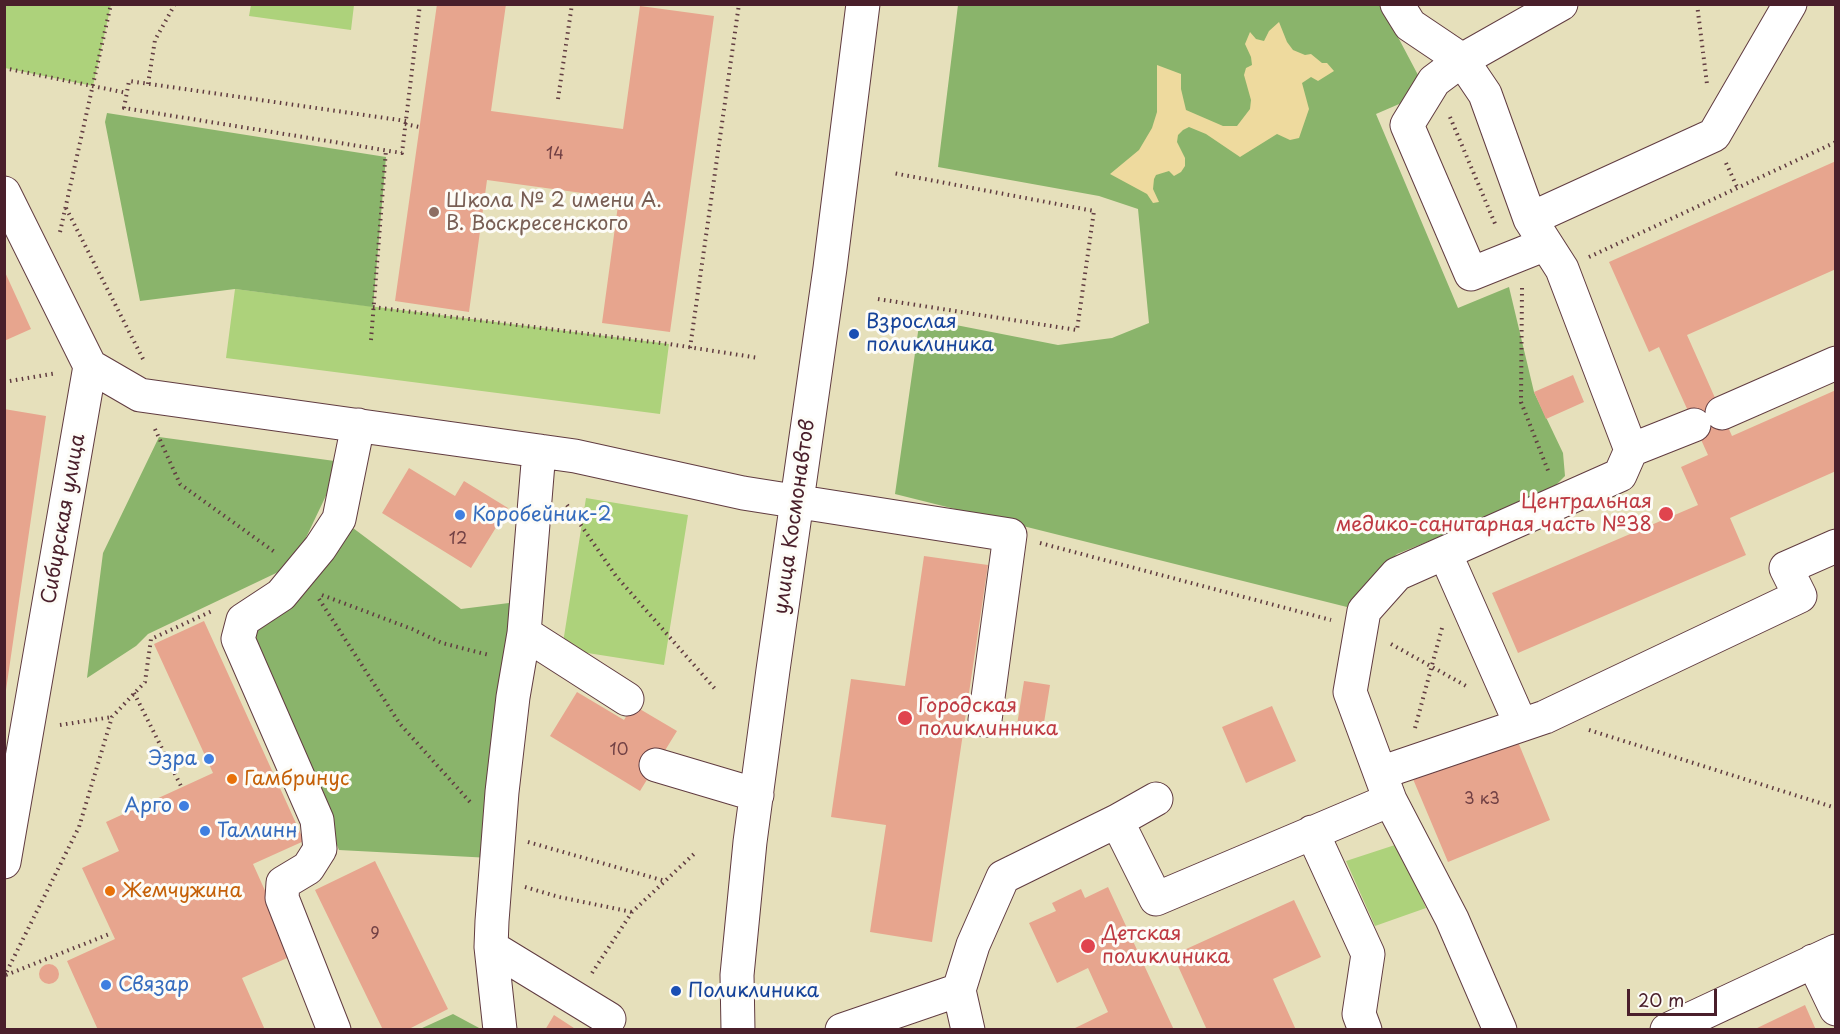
<!DOCTYPE html>
<meta charset="utf-8">
<style>
body{margin:0}
#map{position:relative;width:1840px;height:1034px;overflow:hidden;background:#e6e0bb;font-family:"Playpen Sans",sans-serif}
canvas{display:block}
.frame{position:absolute;inset:0;border:6px solid #4a1f2b;pointer-events:none}
.scale{position:absolute;left:1627px;top:989px;width:90px;height:27px;box-sizing:border-box;border:3px solid #4a1f2b;border-top:0;padding-left:8px;font-size:18px;line-height:21px;white-space:nowrap;color:#4a1f2b;-webkit-text-stroke:4px #fdfcf7;paint-order:stroke}
</style>
<div id="map">
<canvas width="1840" height="1034"></canvas>
<div class="frame"></div>
<div class="scale">20 m</div>
</div>
<script>
const context = document.querySelector('canvas').getContext('2d');
context.lineJoin = 'round';
function fillPath(path, color) { context.fillStyle = color; context.fill(path, 'evenodd'); }
const toPath = rows => new Path2D(rows.map(r => 'M' + r).join(''));
function stroke(path, color, width, dash) { context.strokeStyle = color; context.lineWidth = width; context.lineCap = dash ? 'butt' : 'round'; context.setLineDash(dash || []); context.stroke(path); }
function label(font, color, halo, rows, align = 'center') {
  context.font = font + ' "Playpen Sans",sans-serif'; context.lineWidth = 6; context.setLineDash([]); context.textBaseline = 'middle'; context.strokeStyle = halo; context.fillStyle = color; for (const [text, x, y, turn = 0] of rows) {
    context.save(); context.translate(x, y); context.rotate((+turn || 0) * Math.PI / 180); context.textAlign = isNaN(turn) ? turn : align; if (halo) context.strokeText(text, 0, 0); context.fillText(text, 0, 0); context.restore();
  }
}
fillPath(toPath([
 [4,5,111,5,93,86,5,68],
 [251,5,251,4,354,5,351,30,249,16],
 [235,289,669,344,660,414,226,358],
 [586,498,688,515,664,665,562,649],
 [1398,844,1426,908,1375,926,1346,861]
]), '#add27b');
fillPath(toPath([
 [958,5,1381,5,1427,92,1376,114,1458,308,1509,287,1534,392,1563,453,1565,476,1548,493,1397,554,1347,607,895,494,920,318,1058,345,1112,338,1149,323,1138,209,1099,196,938,167],
 [107,113,386,157,373,307,235,289,140,301,105,122],
 [159,437,342,462,293,565,148,634,136,646,87,678,103,553],
 [353,528,461,609,517,602,491,858,339,850,248,631,306,579],
 [453,1014,481,1029,420,1029]
]), '#8ab46b');
fillPath(toPath([
 [1279,22,1287,42,1293,50,1305,55,1311,54,1322,63,1327,63,1334,71,1318,81,1311,77,1302,83,1309,109,1299,138,1290,140,1277,134,1240,157,1206,134,1189,127,1183,130,1178,135,1177,142,1185,158,1185,166,1181,172,1174,176,1169,171,1156,175,1154,179,1153,189,1159,202,1153,203,1147,194,1110,174,1139,150,1152,128,1157,112,1157,65,1181,74,1181,89,1186,110,1223,126,1237,126,1250,109,1251,100,1244,75,1246,68,1252,65,1251,57,1245,44,1250,32,1256,39,1264,41,1269,31]
]), '#eeda9e');
fillPath(toPath([
 [437,4,506,4,491,111,623,129,640,6,714,16,670,332,602,323,619,198,487,180,469,312,395,301],
 [1836,161,1836,269,1687,335,1732,436,1836,390,1836,471,1730,518,1746,555,1518,653,1492,593,1698,505,1681,467,1708,455,1659,347,1649,352,1609,262],
 [4,270,31,329,4,341],
 [1573,375,1584,402,1546,419,1534,392],
 [4,409,46,416,6,690,4,690],
 [409,468,455,496,464,481,508,508,471,568,382,513],
 [924,556,988,565,932,942,870,932,886,825,831,817,851,679,905,686],
 [204,621,304,841,253,864,294,955,242,978,265,1030,98,1030,67,961,115,939,82,868,119,851,106,822,213,773,154,644],
 [1024,681,1050,685,1043,729,1017,725],
 [577,692,624,720,633,705,677,731,640,791,550,736],
 [1272,706,1296,761,1246,783,1222,727],
 [1516,737,1550,820,1448,862,1413,779],
 [375,861,448,1009,407,1030,383,1030,315,890],
 [1108,887,1174,1030,1071,1030,1108,1012,1088,968,1057,983,1029,923,1056,911,1052,903,1081,889,1085,898],
 [1294,900,1321,957,1273,979,1296,1030,1207,1030,1173,955],
 '39 974a10 10 0 1 1 20 0a10 10 0 1 1-20 0Z',
 [1805,1005,1816,1030,1753,1030],
 [554,1015,577,1030,545,1030]
]), '#e7a58e');
const minor = toPath([
 [1397,4,1410,25,1462,60,1485,94,1530,219,1562,269,1631,450,1620,475,1397,574,1364,611,1350,692,1390,800,1452,919,1500,1030],
 [4,193,90,366,4,862],
 [1530,219,1714,135,1790,4],
 [1546,244,1471,274,1407,125,1434,81,1462,60,1561,4],
 [90,366,140,395,575,456,743,493,1010,535,985,720],
 [1722,413,1836,363],
 [1631,450,1694,425],
 [1445,553,1521,725],
 [524,633,627,699],
 [656,765,757,795],
 [1380,773,1545,717,1800,596,1786,568,1836,546],
 [1117,821,1156,899,1390,800],
 [1312,832,1368,954,1359,1014,1365,1030],
 [491,947,609,1019],
 [1813,961,1836,1009],
 [334,1030,282,898,283,883,308,868,320,849,317,820,238,639,243,620,281,595,320,548,339,519,358,425],
 [500,1030,491,947,492,921,502,792,513,697,524,633,539,451],
 [738,1030,737,975,750,842,773,670,830,268,863,4],
 [842,1030,959,990],
 [968,1030,959,990,973,945,1003,877,1117,821,1156,799],
 [1667,1030,1836,951]
]);
stroke(minor, '#613c41', 35);
stroke(toPath([
 [1697,4,1707,84],
 [4,68,127,93],
 [148,84,155,40,175,4],
 [558,99,572,4],
 [1450,117,1496,226],
 [406,121,129,81,124,108,402,153,420,4],
 [405,124,419,127],
 [1726,163,1737,187],
 [66,208,143,359],
 [60,232,111,4],
 [1589,257,1836,142],
 [1522,288,1521,402,1549,473],
 [878,299,1077,330,1094,211,893,173],
 [373,307,669,344,759,358],
 [371,340,386,150],
 [690,348,739,4],
 [4,382,57,373],
 [155,429,180,484,276,553],
 [567,505,616,576,716,690],
 [1040,543,1331,620],
 [322,595,412,629,442,643,489,655],
 [319,599,400,724,470,802],
 [1391,644,1468,687],
 [134,693,182,788],
 [60,725,112,717],
 [1415,728,1442,628],
 [1589,730,1836,808],
 [528,842,665,881],
 [525,887,559,897,632,912],
 [592,973,632,912,695,853],
 [6,975,112,933],
 [4,977,79,827,112,717,145,682,151,639,212,611]
]), '#613c41', 4, [1.5, 4.5]);
stroke(minor, '#fff', 33);
for (const [x, y, r, color] of [
 [434,212,6,"#8d6e63"],
 [854,334,6,"#1a4fb4"],
 [1666,514,8,"#e0444e"],
 [460,515,6,"#3f7fe0"],
 [905,718,8,"#e0444e"],
 [209,759,6,"#3f7fe0"],
 [232,779,6,"#e8710a"],
 [184,806,6,"#3f7fe0"],
 [205,831,6,"#3f7fe0"],
 [110,891,6,"#e8710a"],
 [1088,946,8,"#e0444e"],
 [106,985,6,"#3f7fe0"],
 [676,991,6,"#1a4fb4"]
]) { const dot = new Path2D(); dot.arc(x, y, r, 0, 2 * Math.PI); context.fillStyle = color; context.fill(dot); stroke(dot, '#fdfcf7', 2); }
label('16px', '#714044', null, [
 ["14",555,155],
 ["12",458,540],
 ["10",619,751],
 ["3 к3",1482,800],
 ["9",375,935]
]);
label('20px', '#785e54', '#fdfcf7', [
 ["Школа № 2 имени А.",446,201],
 ["В. Воскресенского",446,224]
], 'left');
label('20px', '#164399', '#fdfcf7', [
 ["Взрослая",866,322],
 ["поликлиника",866,345],
 ["Поликлиника",688,991]
], 'left');
label('20px', '#be3a42', '#fdfcf7', [
 ["Центральная",1652,502,"right"],
 ["медико-санитарная часть №38",1652,525,"right"],
 ["Городская",918,706],
 ["поликлинника",918,729],
 ["Детская",1102,934],
 ["поликлиника",1102,957]
], 'left');
label('20px', '#366cbe', '#fdfcf7', [
 ["Коробейник-2",472,515],
 ["Эзра",197,759,"right"],
 ["Арго",172,806,"right"],
 ["Таллинн",217,831],
 ["Связар",118,985]
], 'left');
label('20px', '#4a1f2b', '#fdfcf7', [
 ["улица Космонавтов",795,517,-82],
 ["Сибирская улица",64,519,-80]
]);
label('20px', '#c56008', '#fdfcf7', [
 ["Гамбринус",244,779],
 ["Жемчужина",122,891]
], 'left');
</script>
